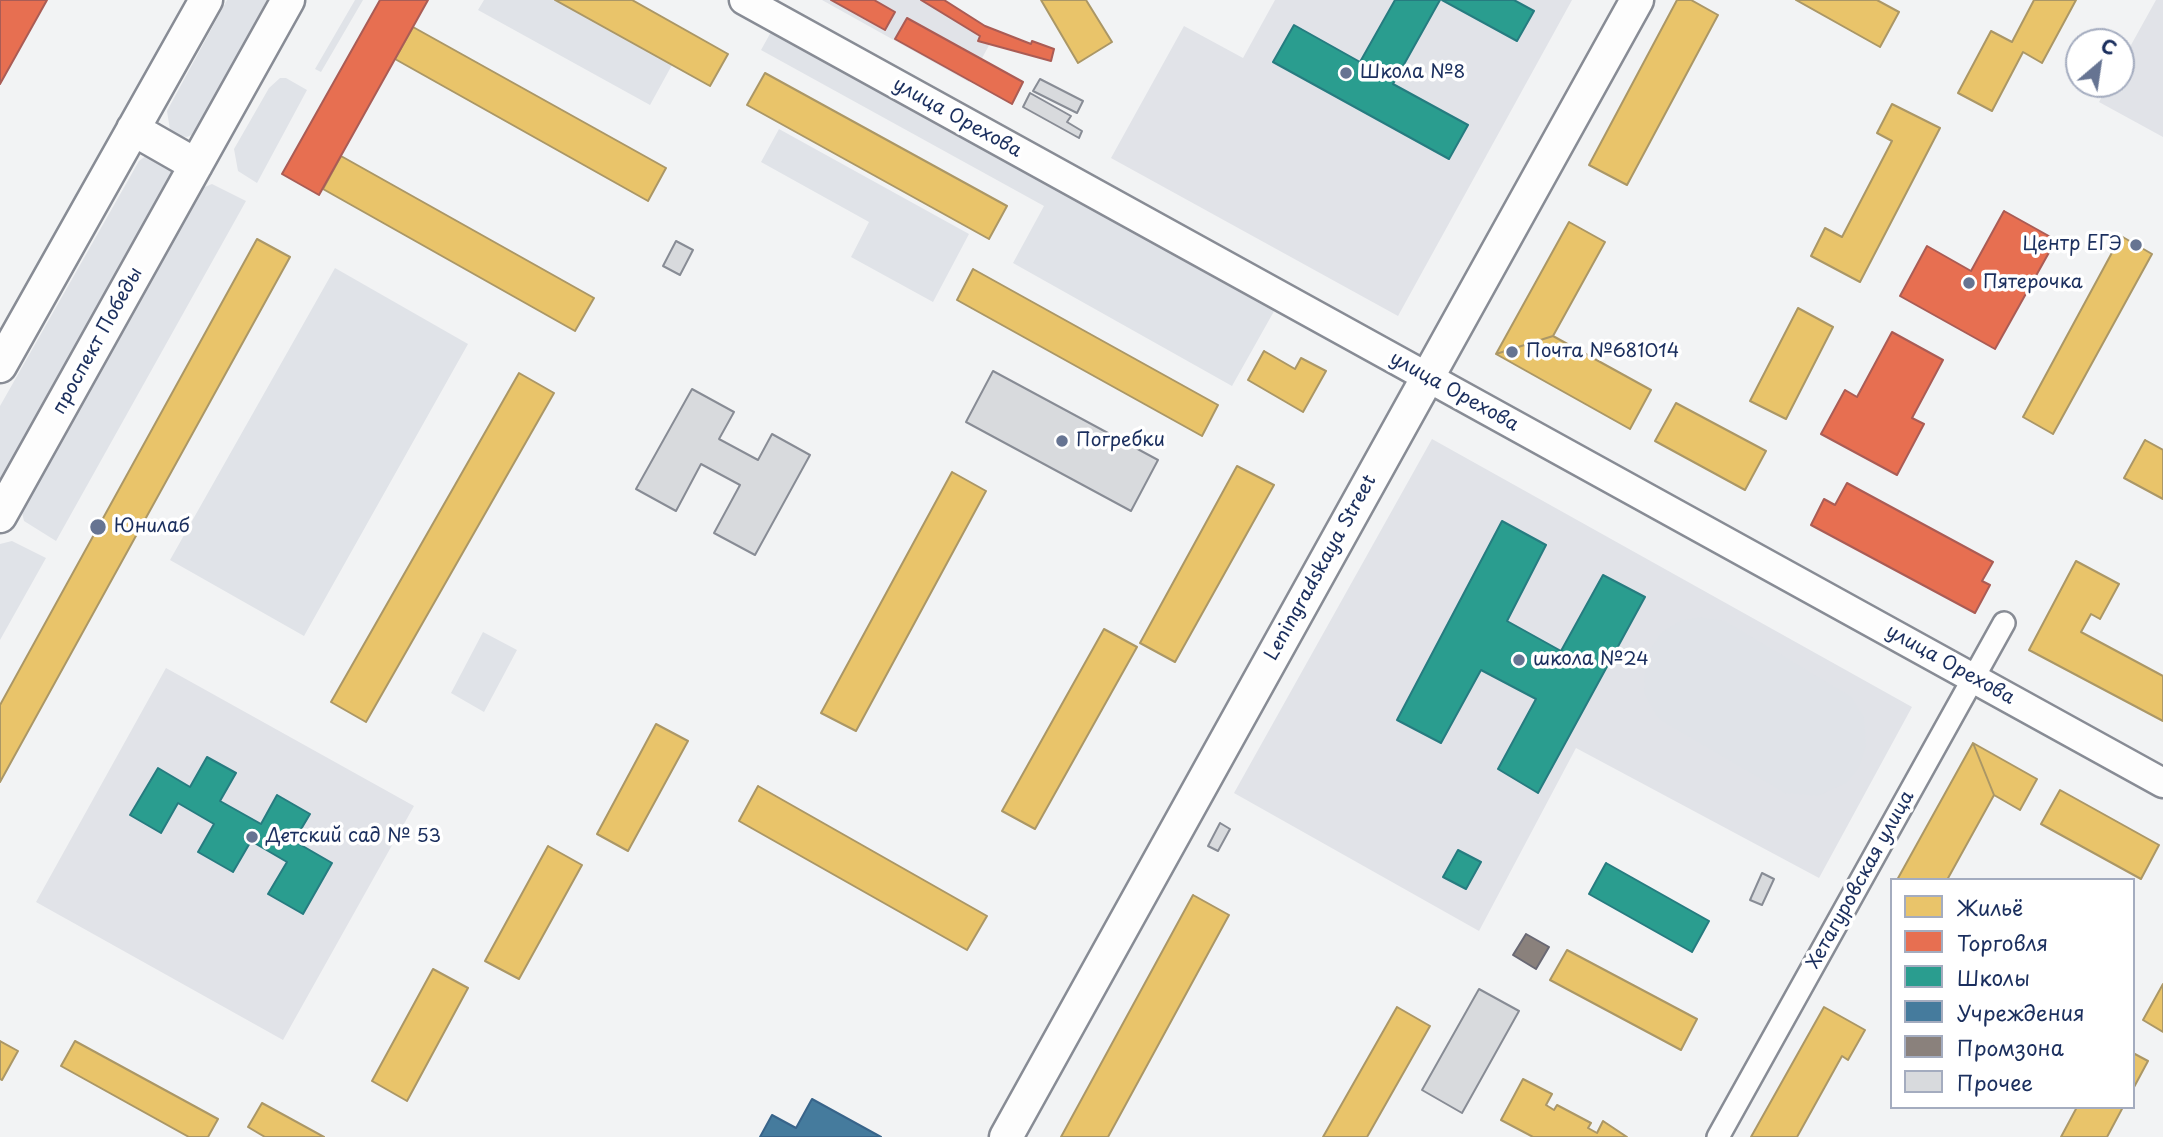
<!DOCTYPE html>
<meta charset="utf-8">
<style>
body{margin:0}
#map{position:relative;width:2163px;height:1137px;overflow:hidden;background:#f2f3f4;font-family:"Playpen Sans",sans-serif}
canvas{display:block}
.legend{position:absolute;left:1890px;top:878px;width:245px;height:231px;box-sizing:border-box;background:#fff;border:2px solid #a4acbf;margin:0;padding:9px 12px;list-style:none;font-size:21px;color:#1b2f5e}
.legend li{display:flex;align-items:center;gap:14px;height:35px}
.legend b{width:35px;border:2px solid #a4acbf}
.north{position:absolute;left:2065px;top:28px;width:70px;height:70px;box-sizing:border-box;background:#fff;border:2px solid #a4acbf;border-radius:50%;rotate:29deg;font-size:19px;font-weight:700;line-height:28px;text-align:center;color:#1b2f5e}
.north::after{content:'';display:block;margin:auto;width:24px;height:32px;background:#667492;clip-path:polygon(50% 0,100% 100%,50% 72%,0 100%)}
</style>
<div id="map">
<canvas width="2163" height="1137"></canvas>
<ul class="legend">
<li><b style="height:19px;background:#e9c46a"></b>Жильё</li>
<li><b style="height:19px;background:#e76f51"></b>Торговля</li>
<li><b style="height:19px;background:#2a9d8f"></b>Школы</li>
<li><b style="height:19px;background:#457b9d"></b>Учреждения</li>
<li><b style="height:19px;background:#8a817c"></b>Промзона</li>
<li><b style="height:19px;background:#d8dadd"></b>Прочее</li>
</ul>
<div class="north">С</div>
</div>
<script>
const context = document.querySelector('canvas').getContext('2d');
context.lineJoin = 'round';
function fillPath(path, color) { context.fillStyle = color; context.fill(path, 'evenodd'); }
const toPath = rows => new Path2D(rows.map(r => 'M' + r).join(''));
function stroke(path, color, width, dash) { context.strokeStyle = color; context.lineWidth = width; context.lineCap = dash ? 'butt' : 'round'; context.setLineDash(dash || []); context.stroke(path); }
function label(font, color, halo, rows, align = 'center') {
  context.font = font + ' "Playpen Sans",sans-serif'; context.lineWidth = 7; context.setLineDash([]); context.textBaseline = 'middle'; context.strokeStyle = halo; context.fillStyle = color; for (const [text, x, y, turn = 0] of rows) {
    context.save(); context.translate(x, y); context.rotate((+turn || 0) * Math.PI / 180); context.textAlign = isNaN(turn) ? turn : align; if (halo) context.strokeText(text, 0, 0); context.fillText(text, 0, 0); context.restore();
  }
}
fillPath(toPath([
 [822,0,935,0,993,38,969,82],
 [1275,0,1572,0,1398,316,1111,158,1184,26,1243,58],
 [2156,0,2163,0,2163,137,2099,102,2109,84,2121,84,2121,63],
 [1432,439,1912,707,1819,878,1576,748,1479,931,1234,793],
 [166,668,414,806,283,1040,36,902]
]), '#e1e3e8');
fillPath(toPath([
 [227,0,273,0,198,132,187,137,177,136,170,130,167,111],
 [355,0,363,0,321,72,315,69],
 [484,0,555,0,672,65,650,105,478,10],
 [776,23,1282,297,1232,386,1013,263,1044,206,761,50],
 [280,78,286,78,307,90,257,183,238,171,234,149,269,88],
 [779,129,969,234,933,302,851,257,869,222,761,162],
 [151,152,176,171,0,491,0,406,139,161],
 [212,184,246,201,56,541,24,521,20,504,195,191],
 [335,268,468,344,304,636,170,560],
 [12,541,46,558,0,640,0,544],
 [1698,617,1725,621,1851,697,1864,718,1866,746,1859,767,1846,783,1818,796,1785,793,1662,721,1655,713,1644,692,1645,658,1662,632,1682,620],
 [483,632,517,650,484,712,451,693]
]), '#e0e3e8');
const homes = toPath([
 [555,0,632,0,728,54,710,86,555,0],
 [1041,0,1086,0,1112,42,1078,63,1041,0],
 [1677,0,1691,0,1718,15,1627,185,1589,165,1677,0],
 [1796,0,1877,0,1899,12,1880,47,1796,0],
 [2034,0,2076,0,2042,63,2023,52,1992,111,1958,93,1991,31,2012,42,2034,0],
 [413,27,666,168,648,201,395,59,413,27],
 [765,73,1007,206,989,239,747,105,765,73],
 [1892,104,1940,128,1860,282,1811,256,1825,228,1842,237,1892,141,1877,133,1892,104],
 [341,156,594,298,575,331,323,189,341,156],
 [1569,222,1605,242,1553,336,1496,354,1569,222],
 [2121,236,2152,254,2053,434,2023,417,2121,236],
 [257,239,290,257,0,782,0,705,257,239],
 [973,269,1218,405,1202,436,957,300,973,269],
 [1798,308,1833,327,1786,419,1750,401,1798,308],
 [1553,336,1651,390,1630,429,1496,354,1553,336],
 [1264,351,1295,369,1301,358,1326,371,1303,412,1248,380,1264,351],
 [519,373,554,393,366,722,331,702,519,373],
 [1676,403,1766,451,1745,490,1655,441,1676,403],
 [2145,440,2163,450,2163,499,2124,478,2145,440],
 [1237,466,1274,485,1175,662,1140,643,1237,466],
 [952,472,986,491,856,731,821,713,952,472],
 [2076,561,2119,584,2100,619,2091,614,2081,632,2163,676,2163,721,2029,650,2076,561],
 [1104,629,1137,647,1035,829,1002,811,1104,629],
 [656,724,688,741,628,851,597,834,656,724],
 [1973,743,2037,779,2020,810,1994,795,1973,743],
 [1973,743,1994,795,1947,880,1897,880,1973,743],
 [758,786,987,916,967,950,739,821,758,786],
 [2060,790,2159,845,2141,879,2041,824,2060,790],
 [548,846,582,865,519,979,485,961,548,846],
 [1193,895,1229,915,1108,1137,1061,1137,1193,895],
 [1567,950,1697,1019,1681,1050,1550,980,1567,950],
 [433,969,468,988,407,1101,372,1081,433,969],
 [2163,984,2163,1032,2143,1020,2163,984],
 [1397,1007,1430,1026,1367,1137,1323,1137,1397,1007],
 [1824,1007,1865,1030,1848,1060,1842,1056,1797,1137,1751,1137,1824,1007],
 [0,1041,18,1051,2,1080,0,1079,0,1041],
 [75,1041,218,1119,208,1137,189,1137,61,1066,75,1041],
 [2133,1053,2148,1061,2133,1089,2133,1053],
 [1523,1079,1552,1094,1546,1105,1554,1110,1557,1105,1591,1123,1588,1128,1597,1133,1603,1121,1627,1137,1533,1137,1501,1120,1523,1079],
 [262,1103,324,1137,265,1137,248,1127,262,1103],
 [2077,1107,2123,1107,2107,1137,2061,1137,2077,1107]
]);
fillPath(homes, '#e9c46a');
stroke(homes, '#ab9766', 2);
const shops = toPath([
 [0,0,47,0,0,84,0,0],
 [380,0,428,0,319,195,282,174,380,0],
 [831,0,874,0,895,12,885,30,831,0],
 [921,0,944,0,985,26,1031,44,1032,41,1054,49,1051,61,978,41,980,36,921,0],
 [907,18,1023,82,1012,104,895,39,907,18],
 [2004,211,2056,240,1995,349,1900,296,1927,246,1971,271,2004,211],
 [1892,332,1943,360,1912,418,1924,424,1897,475,1821,434,1845,390,1857,397,1892,332],
 [1847,483,1993,562,1982,581,1990,585,1975,613,1811,525,1824,499,1835,505,1847,483]
]);
fillPath(shops, '#e76f51');
stroke(shops, '#aa5c55', 2);
const schools = toPath([
 [1395,0,1440,0,1393,84,1468,125,1449,159,1273,62,1294,25,1360,62,1395,0],
 [1442,0,1514,0,1534,11,1517,41,1442,0],
 [1502,521,1546,545,1507,621,1561,651,1603,575,1645,597,1538,793,1498,769,1536,699,1481,670,1441,743,1397,720,1502,521],
 [207,757,236,773,220,801,261,824,277,795,310,814,294,841,332,863,303,914,268,894,287,862,251,841,233,872,198,852,214,824,178,803,161,833,130,815,158,768,190,787,207,757],
 [1458,850,1481,862,1466,889,1443,877,1458,850],
 [1606,863,1709,921,1692,952,1589,894,1606,863]
]);
fillPath(schools, '#2a9d8f');
stroke(schools, '#267c80', 2);
const public = toPath([
 [812,1099,881,1137,760,1137,772,1115,796,1128,812,1099]
]);
fillPath(public, '#457b9d');
stroke(public, '#38648a', 2);
const industry = toPath([
 [1526,934,1549,947,1536,969,1513,955,1526,934]
]);
fillPath(industry, '#8a817c');
stroke(industry, '#696873', 2);
const building = toPath([
 [1040,79,1083,101,1077,113,1033,91,1040,79],
 [1030,93,1071,116,1067,122,1082,131,1079,138,1023,107,1030,93],
 [676,241,693,250,680,275,663,266,676,241],
 [993,371,1158,460,1131,511,966,422,993,371],
 [692,389,734,412,719,439,758,460,772,434,810,455,755,555,714,533,740,485,701,464,676,511,636,489,692,389],
 [1220,823,1230,829,1218,851,1208,846,1220,823],
 [1762,873,1774,879,1762,905,1750,900,1762,873],
 [1479,989,1519,1011,1462,1113,1422,1090,1479,989]
]);
fillPath(building, '#d8dadd');
stroke(building, '#888c95', 2);
const minor = toPath([
 [1718,1137,2004,623]
]);
const tertiary = toPath([
 [744,0,2163,783]
]);
const secondary = toPath([
 [133,129,196,165],
 [0,366,206,0],
 [0,516,288,0],
 [1006,1137,1637,0]
]);
stroke(minor, '#888c95', 26);
stroke(tertiary, '#888c95', 33);
stroke(secondary, '#888c95', 37);
stroke(minor, '#fdfdfd', 21);
stroke(tertiary, '#fdfdfd', 28);
stroke(secondary, '#fdfdfd', 32);
for (const [x, y, r, color] of [
 [1346,73,7,"#667492"],
 [2136,245,7,"#667492"],
 [1969,283,7,"#667492"],
 [1512,352,7,"#667492"],
 [1062,441,7,"#667492"],
 [98,527,9,"#667492"],
 [1519,660,7,"#667492"],
 [252,837,7,"#667492"]
]) { const dot = new Path2D(); dot.arc(x, y, r, 0, 2 * Math.PI); context.fillStyle = color; context.fill(dot); stroke(dot, '#fff', 2.5); }
label('19px', '#1b2f5e', '#fff', [
 ["Школа №8",1360,73],
 ["Центр ЕГЭ",2122,245,"right"],
 ["Пятерочка",1983,283],
 ["Почта №681014",1526,352],
 ["Погребки",1076,441],
 ["Юнилаб",114,527],
 ["школа №24",1533,660],
 ["Детский сад № 53",266,837]
], 'left');
label('19px', '#1b2f5e', '#fff', [
 ["улица Орехова",957,118,29],
 ["проспект Победы",98,341,-61],
 ["улица Орехова",1454,392,29],
 ["Leningradskaya Street",1321,568,-61],
 ["улица Орехова",1950,665,29],
 ["Хетагуровская улица",1861,880,-61]
]);
</script>
